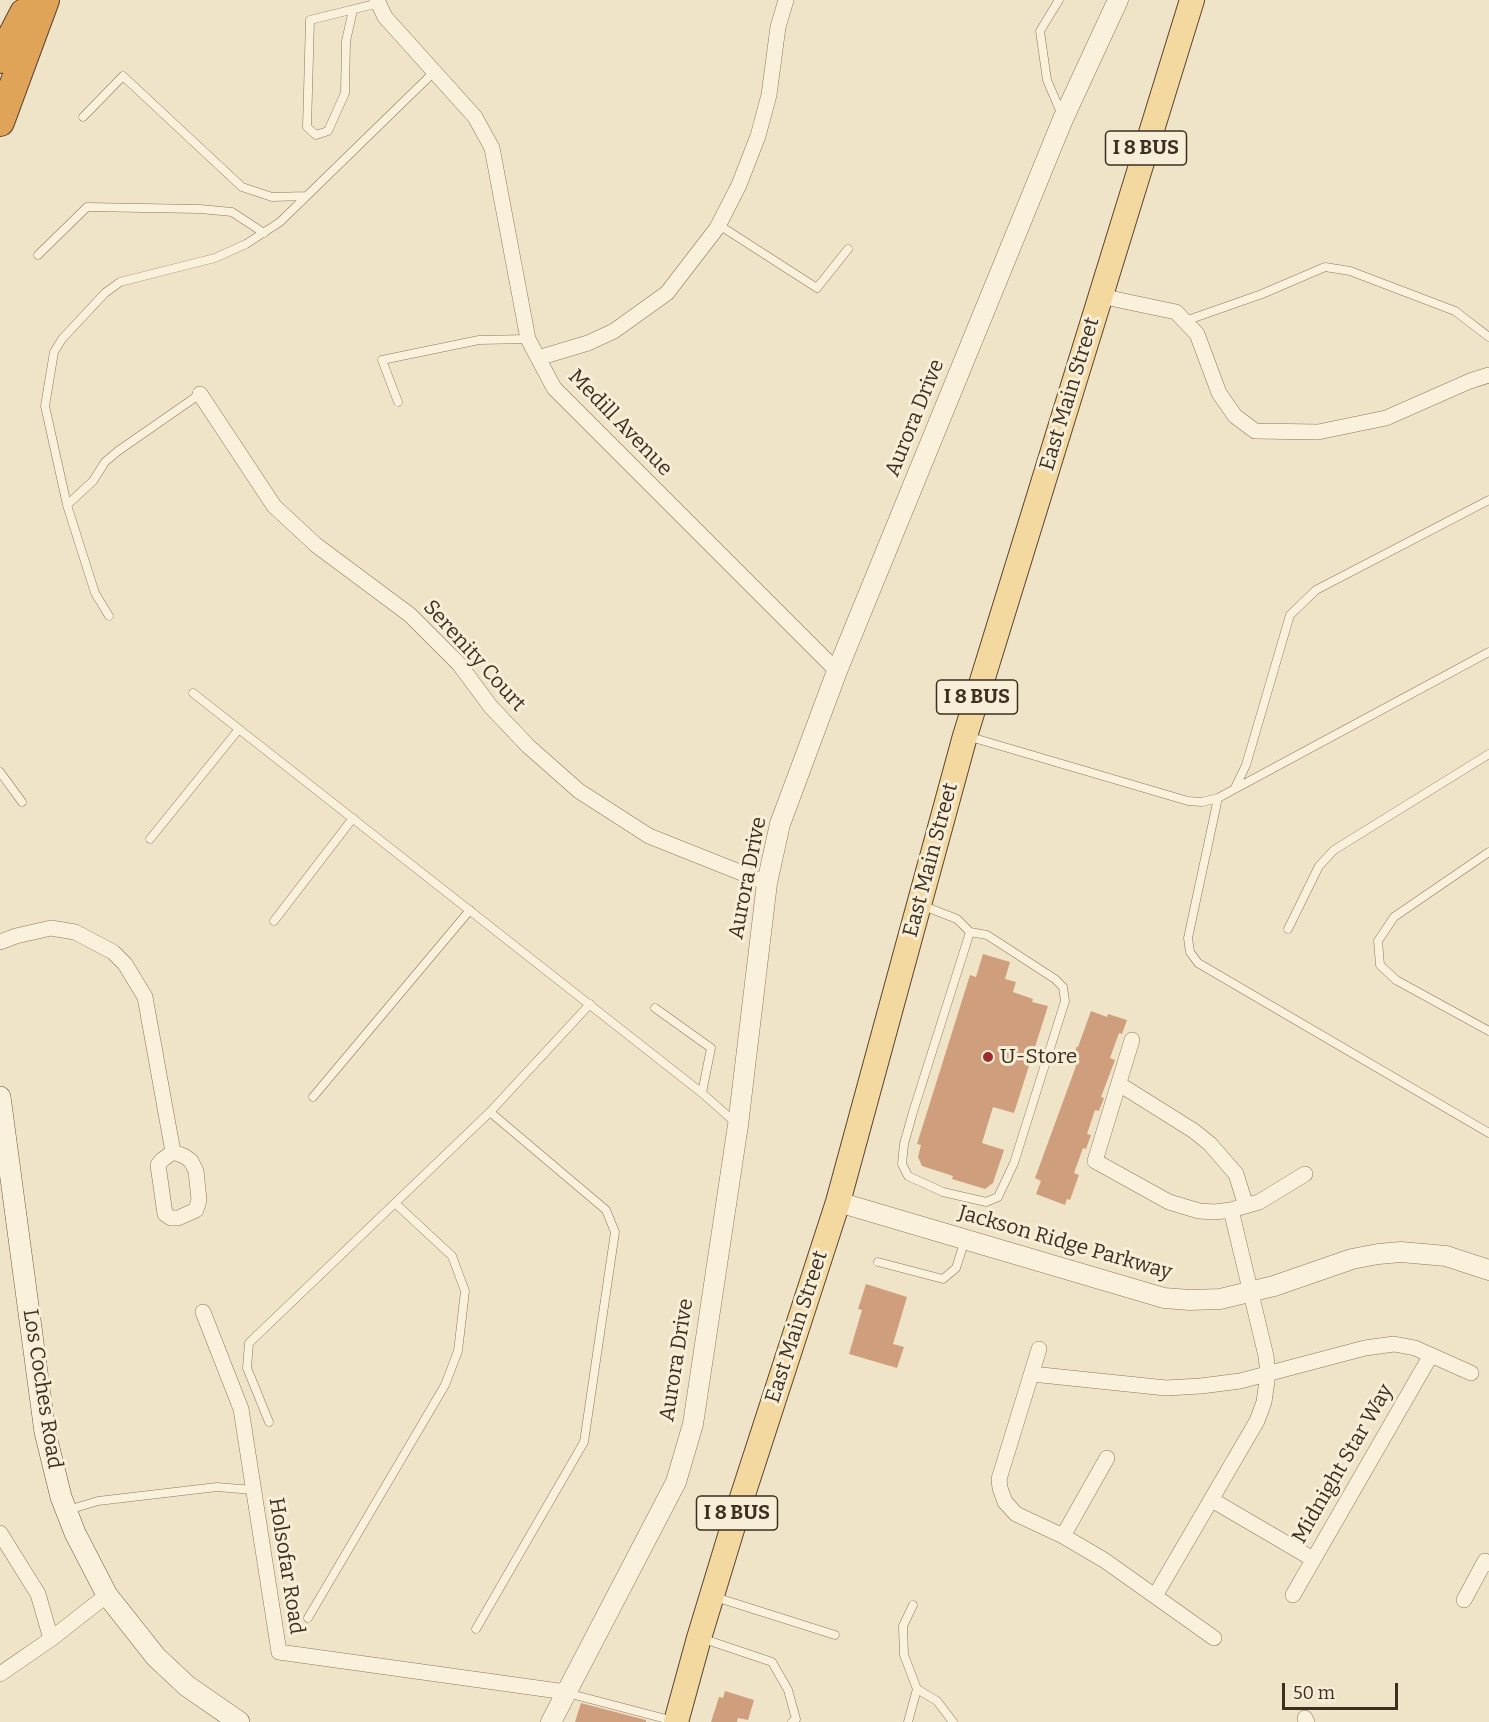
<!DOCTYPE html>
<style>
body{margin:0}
#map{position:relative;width:1489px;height:1722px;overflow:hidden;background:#f0e4c8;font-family:Bitter,serif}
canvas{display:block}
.scale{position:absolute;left:1282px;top:1683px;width:116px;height:27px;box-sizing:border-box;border:3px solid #3d2e20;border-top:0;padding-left:8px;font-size:18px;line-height:21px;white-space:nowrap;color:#3d2e20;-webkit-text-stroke:4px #f7eed8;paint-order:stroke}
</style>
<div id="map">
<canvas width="1489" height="1722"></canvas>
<div class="scale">50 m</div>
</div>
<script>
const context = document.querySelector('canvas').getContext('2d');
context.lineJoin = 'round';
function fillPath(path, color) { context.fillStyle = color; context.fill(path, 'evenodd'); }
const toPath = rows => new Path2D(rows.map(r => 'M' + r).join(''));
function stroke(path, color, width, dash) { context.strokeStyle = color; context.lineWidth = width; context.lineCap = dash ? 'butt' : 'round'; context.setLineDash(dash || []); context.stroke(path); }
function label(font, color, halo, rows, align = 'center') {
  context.font = font + ' Bitter,serif'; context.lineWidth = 6; context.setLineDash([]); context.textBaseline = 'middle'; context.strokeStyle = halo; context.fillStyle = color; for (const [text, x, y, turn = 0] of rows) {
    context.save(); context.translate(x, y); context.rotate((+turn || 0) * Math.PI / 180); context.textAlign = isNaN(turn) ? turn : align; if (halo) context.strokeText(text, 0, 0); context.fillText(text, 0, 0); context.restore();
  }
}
fillPath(toPath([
 [983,954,1010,962,1005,979,1016,982,1013,992,1033,999,1032,1002,1048,1006,1014,1113,993,1107,982,1143,1004,1150,993,1183,985,1189,952,1179,953,1176,922,1166,918,1157,921,1145,917,1144,970,975,976,977],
 [1091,1011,1107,1017,1108,1014,1127,1020,1122,1034,1119,1033,1110,1058,1115,1060,1101,1097,1104,1098,1099,1111,1095,1110,1087,1134,1091,1135,1086,1149,1083,1148,1074,1173,1079,1175,1070,1200,1067,1199,1065,1205,1036,1194,1041,1181,1035,1178,1076,1066,1070,1064,1077,1046,1078,1047],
 [866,1284,907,1297,893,1344,904,1347,897,1368,849,1354,862,1310,858,1309],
 [725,1691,754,1700,748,1720,738,1718,737,1722,711,1722,719,1697,723,1698],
 [581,1703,646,1720,646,1722,575,1722]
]), '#cf9f7d');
const service = toPath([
 [1059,0,1040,31,1047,80,1062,115],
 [353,10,346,41,345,93,328,131,316,135,307,127,310,20,379,3],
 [83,117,123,76,242,187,272,197,306,196],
 [719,225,817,288,848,249],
 [38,255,87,207,200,209,232,212,264,233],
 [1185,321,1262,294,1325,267,1350,271,1455,311,1489,337],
 [398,402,382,360,479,340,528,339],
 [67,505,93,481,105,462,118,451,200,394],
 [109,616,95,593,67,505,45,406,54,352,62,339,105,293,120,282,215,258,246,244,280,222,434,72],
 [1489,652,1218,798,1188,938,1190,952,1198,963,1489,1133],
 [193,693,702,1093,737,1124],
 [967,736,1188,801,1202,802,1218,798],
 [0,772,22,802],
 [1235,788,1246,765,1290,615,1316,590,1489,500],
 [150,839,239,729],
 [1489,852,1394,917,1378,941,1380,965,1396,980,1489,1031],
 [921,905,957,919,970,932,987,935,1055,979,1063,987,1065,1001,1014,1163,998,1197,986,1202,943,1192,908,1176,902,1164,904,1144,913,1112,970,932],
 [274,921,353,818],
 [1288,929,1319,866,1334,850,1489,754],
 [655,1008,711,1048,702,1093],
 [313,1097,470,910],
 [878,1262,943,1279,956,1268,965,1240],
 [269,1422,247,1368,249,1343,490,1112,590,1004],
 [68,1510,98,1501,217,1487,253,1490],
 [715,1597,835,1635],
 [308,1618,445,1385,458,1351,465,1291,452,1256,396,1204],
 [476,1629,584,1442,615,1232,606,1210,490,1112],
 [701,1638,772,1662,788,1690,796,1719,792,1722],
 [917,1689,937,1701,953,1722],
 [567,1693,674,1721],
 [908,1722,917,1689,904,1655,903,1626,913,1605]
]);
const minor = toPath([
 [377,0,385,17,475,117,492,148,528,339,554,388,837,671],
 [1100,296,1176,312,1197,334,1219,393,1235,416,1255,431,1318,432,1386,418,1470,381,1489,375],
 [538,358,588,343,614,331,667,293,717,228,739,185,758,136,769,95,778,27,786,0],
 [200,394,274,506,316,545,410,615,459,664,491,707,528,746,579,791,649,836,767,883],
 [0,942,16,936,51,928,75,932,113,952,125,964,145,997,173,1152],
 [1132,1040,1095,1161,1169,1202,1199,1211,1215,1212,1231,1210,1259,1202,1305,1174],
 [1119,1084,1194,1131,1210,1144,1236,1174,1246,1206],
 [173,1152,184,1156,191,1161,196,1171,199,1200,196,1210,178,1218,171,1218,165,1214,158,1165,162,1160,173,1152],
 [203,1312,241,1409,279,1652,566,1692],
 [1039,1349,999,1479,1000,1488,1005,1502,1016,1514,1063,1536,1104,1560,1214,1638],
 [1032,1374,1166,1388,1201,1386,1240,1381,1365,1348,1394,1344,1415,1348,1471,1373],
 [1212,1500,1313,1559],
 [0,1533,38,1594,51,1639],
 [1063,1536,1107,1458],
 [1293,1595,1431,1355],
 [1155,1596,1257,1421,1264,1402,1268,1374,1266,1356,1231,1210],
 [1464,1600,1485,1561,1489,1564],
 [0,1674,51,1639,107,1595],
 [1305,1718,1307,1722]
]);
const tertiary = toPath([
 [838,1202,1164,1298,1190,1300,1220,1299,1274,1286,1352,1259,1378,1254,1401,1252,1446,1256,1489,1270],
 [551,1722,676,1482,693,1424,738,1125,767,883,780,824,837,671,1063,119,1118,0]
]);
const secondary = toPath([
 [0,1097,45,1432,61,1497,75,1533,107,1595,156,1657,187,1686,239,1722]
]);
const primary = toPath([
 [676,1722,699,1638,737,1513,838,1202,965,736,1192,0]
]);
const motorway = toPath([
 [0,59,24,13],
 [0,122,45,0]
]);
stroke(service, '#8d765c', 9);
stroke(minor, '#8d765c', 16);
stroke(tertiary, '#8d765c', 21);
stroke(secondary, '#6f573f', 22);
stroke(primary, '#5b4430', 26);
stroke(motorway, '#5b4430', 30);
stroke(service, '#faf1dc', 8);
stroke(minor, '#faf1dc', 15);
stroke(tertiary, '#faf1dc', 20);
stroke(secondary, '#faf1dc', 21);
stroke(primary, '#f3d9a0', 24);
stroke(motorway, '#e0a458', 28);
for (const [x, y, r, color] of [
 [988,1057,6,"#9e2a2b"]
]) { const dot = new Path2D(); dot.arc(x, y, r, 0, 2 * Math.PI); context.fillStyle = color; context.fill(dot); stroke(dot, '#f7eed8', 2); }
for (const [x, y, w] of [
 [1146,148,81],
 [977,697,81],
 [737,1513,81]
]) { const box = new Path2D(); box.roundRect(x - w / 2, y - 17, w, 34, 4.5); context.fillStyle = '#f7eed8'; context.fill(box); stroke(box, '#3d2e20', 1.5); }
label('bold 20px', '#3d2e20', null, [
 ["I 8 BUS",1146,148],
 ["I 8 BUS",977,697],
 ["I 8 BUS",737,1513]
]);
label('21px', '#3d2e20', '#f7eed8', [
 ["East Main Street",1070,394,-73],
 ["Aurora Drive",915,418,-68],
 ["Medill Avenue",620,423,46],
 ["Serenity Court",474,656,48],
 ["East Main Street",931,860,-75],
 ["Aurora Drive",748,878,-79],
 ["Jackson Ridge Parkway",1065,1243,16],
 ["East Main Street",797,1327,-72],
 ["Aurora Drive",677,1360,-81],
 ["Los Coches Road",42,1389,81],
 ["Midnight Star Way",1343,1464,-60],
 ["Holsofar Road",286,1566,81]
]);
label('21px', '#3d2e20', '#f7eed8', [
 ["U-Store",1000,1057]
], 'left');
</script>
